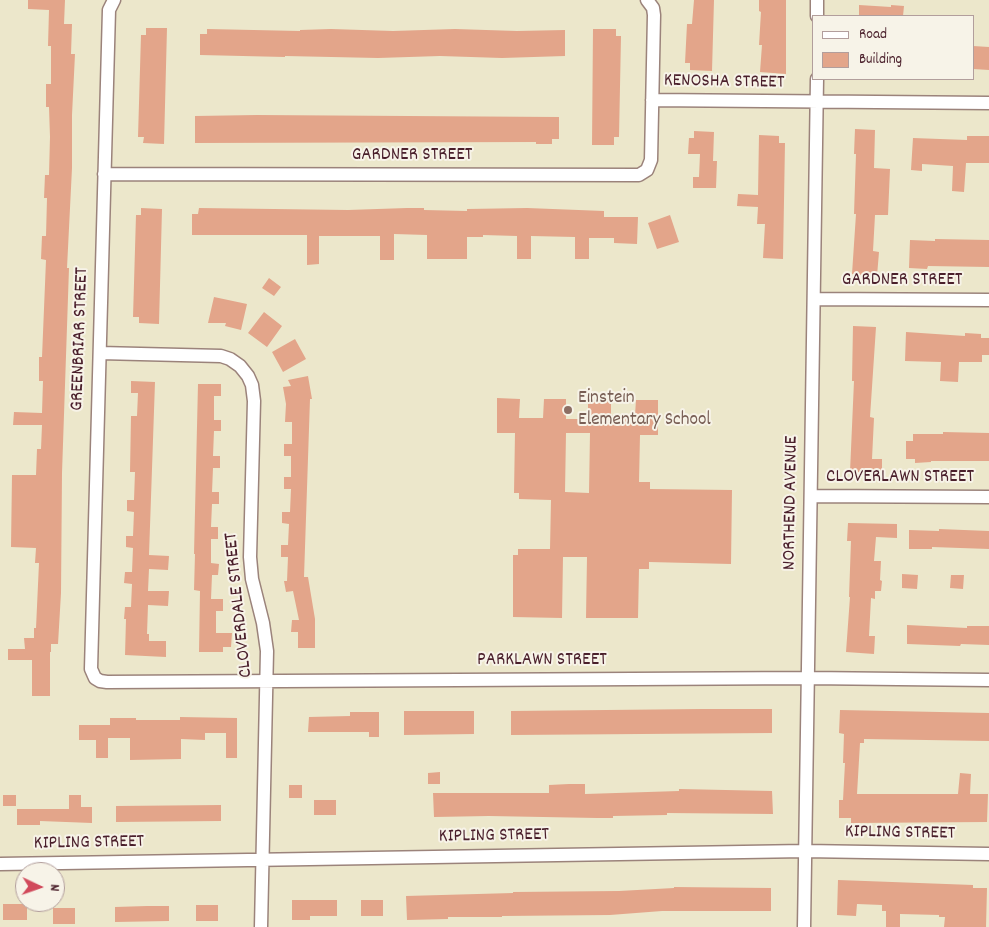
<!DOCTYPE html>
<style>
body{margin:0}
#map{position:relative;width:989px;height:927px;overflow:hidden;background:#ece7cb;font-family:Dekko,sans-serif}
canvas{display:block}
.legend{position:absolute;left:812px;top:15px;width:162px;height:65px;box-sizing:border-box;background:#f7f3e8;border:1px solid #b29e9c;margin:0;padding:6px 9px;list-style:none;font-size:15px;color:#4a1f2b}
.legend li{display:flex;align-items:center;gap:10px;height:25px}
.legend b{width:25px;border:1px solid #b29e9c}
.north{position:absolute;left:15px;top:862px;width:50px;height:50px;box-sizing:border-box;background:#f7f3e8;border:1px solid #b29e9c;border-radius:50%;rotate:93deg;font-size:14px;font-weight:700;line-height:20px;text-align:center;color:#4a1f2b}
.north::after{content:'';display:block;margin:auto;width:18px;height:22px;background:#d1495b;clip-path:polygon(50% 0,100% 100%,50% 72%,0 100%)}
</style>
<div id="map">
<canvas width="989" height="927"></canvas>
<ul class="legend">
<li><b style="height:6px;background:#fff"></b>Road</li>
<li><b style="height:14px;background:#e3a58a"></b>Building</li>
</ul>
<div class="north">N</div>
</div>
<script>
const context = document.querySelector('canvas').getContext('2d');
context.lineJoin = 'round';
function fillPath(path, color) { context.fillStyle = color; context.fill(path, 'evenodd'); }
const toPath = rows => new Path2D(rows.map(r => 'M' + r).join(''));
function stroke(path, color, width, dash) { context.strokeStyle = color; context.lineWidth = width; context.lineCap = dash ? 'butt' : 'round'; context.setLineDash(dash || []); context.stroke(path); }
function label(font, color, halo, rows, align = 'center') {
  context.font = font + ' Dekko,sans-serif'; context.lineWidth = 4; context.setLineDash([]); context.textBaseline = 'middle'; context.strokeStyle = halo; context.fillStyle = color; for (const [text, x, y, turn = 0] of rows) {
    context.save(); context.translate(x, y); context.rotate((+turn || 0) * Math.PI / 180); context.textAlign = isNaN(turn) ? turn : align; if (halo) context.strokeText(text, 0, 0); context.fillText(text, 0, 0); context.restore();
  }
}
fillPath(toPath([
 [28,0,65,0,64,24,72,24,71,54,75,54,72,115,72,168,67,268,69,268,62,473,61,593,58,644,51,644,51,652,50,652,50,696,32,696,32,660,8,660,8,649,25,649,24,638,34,638,34,628,36,628,39,563,35,563,36,548,11,547,12,475,36,475,37,449,41,449,42,425,13,425,14,412,42,413,43,381,39,381,39,357,42,357,46,260,41,259,42,236,46,236,47,198,44,198,45,175,49,175,50,137,49,107,46,107,46,84,51,84,51,46,48,46,49,10,28,9],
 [694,0,714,0,712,71,690,70,690,63,685,63,687,24,692,24],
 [759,0,786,0,786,74,760,72,762,45,759,45,761,12,759,11],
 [859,5,891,7,891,5,904,6,903,16,859,16],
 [146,28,167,28,164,144,143,143,144,137,138,137,141,35,146,35],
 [207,29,300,31,300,30,331,29,393,31,455,29,517,31,565,30,565,56,502,58,440,56,378,58,285,56,285,57,200,55,200,34,207,34],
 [593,29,616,29,616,36,621,36,619,137,614,137,614,145,592,145],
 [973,46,989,47,989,70,973,69],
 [257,115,559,117,559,139,552,139,552,144,536,144,536,142,195,143,195,116],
 [855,129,875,130,874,168,890,169,888,215,875,215,873,251,879,252,877,276,852,274,856,214,854,214,856,154,854,154],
 [694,131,714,132,713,161,717,161,716,188,693,188,693,177,699,177,700,154,688,154,689,138,694,138],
 [759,135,779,136,779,143,785,143,783,259,763,258,765,224,757,224,758,207,737,206,738,194,758,195],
 [967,136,989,136,989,163,966,163,964,192,952,191,953,166,922,164,922,171,911,170,913,138,967,140],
 [141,208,162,209,159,324,139,323,139,317,133,317,136,215,141,215],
 [199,208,348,210,407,208,424,208,424,210,467,211,467,209,527,208,604,211,604,217,638,217,637,244,614,243,614,238,589,238,589,259,575,259,575,237,531,236,531,259,517,259,517,236,483,235,483,237,467,237,467,259,427,259,427,235,394,234,394,260,380,260,380,236,319,236,319,264,307,265,307,235,192,235,192,214,198,214],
 [670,215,679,242,657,249,648,223],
 [935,239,989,240,989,267,928,266,927,269,909,268,910,240,935,241],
 [269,278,281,287,274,296,262,288],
 [214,297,247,304,241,330,225,326,226,323,208,323],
 [264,312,282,326,267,347,248,333],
 [853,326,876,327,870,417,874,418,872,459,882,459,882,473,850,472,854,381,852,381],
 [906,332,965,336,965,333,981,334,981,338,989,338,989,355,982,355,982,362,959,362,958,382,940,381,941,362,905,361],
 [295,339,306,359,283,372,272,352],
 [308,376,312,399,310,399,304,577,308,577,315,619,315,648,298,648,298,632,291,632,292,620,299,620,293,591,286,592,284,581,287,581,288,557,281,557,281,545,288,545,289,524,282,523,282,512,290,512,291,489,284,489,284,477,291,477,291,456,284,456,284,444,292,444,292,422,285,422,286,404,283,387,291,386,288,380],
 [131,381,155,382,149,555,169,556,168,570,149,569,148,591,169,591,168,606,148,605,147,634,149,634,149,641,166,641,166,657,125,655,126,619,124,619,125,607,131,607,132,584,124,583,125,572,132,572,133,548,126,547,126,536,133,536,134,512,127,511,127,500,134,500,135,472,130,472,131,416,137,416,138,393,131,393],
 [198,384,221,384,221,396,214,396,214,420,221,420,221,431,214,431,213,456,220,456,220,468,213,468,212,492,219,492,219,504,212,504,211,527,218,527,218,539,211,539,211,563,219,564,218,575,212,575,211,599,223,599,223,611,216,611,216,633,232,633,231,647,223,647,223,652,199,652,200,591,194,590,195,554,194,554],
 [497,398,520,399,519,418,543,418,544,399,566,399,566,419,588,419,588,400,611,400,611,415,635,415,636,400,658,400,658,435,640,435,639,482,650,482,650,489,732,490,731,564,649,562,649,569,639,569,638,618,586,618,587,557,563,557,562,618,513,617,513,555,518,555,518,549,550,549,551,500,519,499,519,493,514,493,515,433,497,433],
 [566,433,590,433,589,493,565,492],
 [943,432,989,433,989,461,931,461,931,462,915,463,915,459,906,459,906,441,913,441,913,434,943,434],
 [848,523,897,524,897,538,876,537,874,561,881,561,880,580,882,581,881,591,875,591,875,599,871,598,869,636,875,636,874,654,846,652,850,597,849,597,851,541,847,541],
 [939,529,989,531,989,549,932,547,932,549,909,549,909,530,939,531],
 [902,574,918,575,917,589,902,588],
 [951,575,964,575,963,589,950,588],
 [907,625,967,628,967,626,989,626,989,645,961,644,960,646,907,644],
 [702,709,772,709,772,733,511,735,511,711],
 [840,710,989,713,989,741,864,739,864,743,860,743,857,794,958,794,960,773,971,774,970,794,988,794,987,822,851,823,851,818,839,818,839,800,843,800,845,763,843,763,844,734,839,733],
 [404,711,474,711,474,734,404,735],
 [350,712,379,712,379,737,369,737,369,732,308,732,309,717,350,716],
 [180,717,237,718,237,758,226,758,226,733,205,733,205,740,181,739,181,759,130,760,130,738,108,738,108,758,96,758,96,740,79,740,79,725,110,725,110,718,136,718,136,720,180,720],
 [440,772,440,784,428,784,428,773],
 [569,784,585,784,585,794,679,791,679,789,772,791,773,814,667,813,667,815,613,816,613,818,597,818,489,816,434,817,433,793,549,793,549,785],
 [289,785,302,785,302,798,289,798],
 [3,795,16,795,16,806,3,806],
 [69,795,81,795,81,807,92,807,92,823,40,821,40,825,17,825,17,809,69,809],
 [314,800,336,800,336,815,314,815],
 [221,805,221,821,116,822,116,806],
 [838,880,973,885,973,888,987,888,986,927,944,927,945,917,939,917,939,915,900,914,900,927,886,927,886,911,882,911,882,905,857,904,856,916,837,915],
 [674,887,771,888,771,911,662,911,610,915,502,916,502,917,448,917,448,919,407,920,406,896,513,893,513,892,619,891,674,888],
 [292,900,337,900,337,916,310,916,310,920,292,920],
 [361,900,383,900,383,916,361,916],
 [3,904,27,904,27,920,3,920],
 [196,905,218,905,218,921,196,921],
 [147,906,169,906,169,921,115,922,115,907],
 [53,908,75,908,75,924,53,924]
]), '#e3a58a');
const minor = toPath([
 [114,0,109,10,91,669,95,678,100,681,107,682,808,678,989,680],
 [817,0,817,16],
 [652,100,989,103],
 [104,174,639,175,647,170,651,160,654,15,653,8,647,0],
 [814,299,989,300],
 [100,353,221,356,230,359,240,366,248,376,252,385,254,401,250,557,252,579,263,623,267,651,261,927],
 [811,496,989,497],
 [0,864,805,851,989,854],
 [804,927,817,79]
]);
stroke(minor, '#9b837b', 15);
stroke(minor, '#fff', 12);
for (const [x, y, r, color] of [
 [568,410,5,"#8d6e63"]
]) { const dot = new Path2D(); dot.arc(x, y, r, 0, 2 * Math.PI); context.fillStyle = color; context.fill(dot); stroke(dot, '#f7f3e8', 2); }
label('19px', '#4a1f2b', '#f7f3e8', [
 ["KENOSHA STREET",724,83,1],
 ["GARDNER STREET",412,156],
 ["GARDNER STREET",902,281],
 ["GREENBRIAR STREET",81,339,-88],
 ["CLOVERLAWN STREET",900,478],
 ["NORTHEND AVENUE",792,503,-89],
 ["CLOVERDALE STREET",240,605,-96],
 ["PARKLAWN STREET",542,661],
 ["KIPLING STREET",900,834,1],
 ["KIPLING STREET",494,837,-1],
 ["KIPLING STREET",89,844,-1]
]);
label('19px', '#785e54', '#f7f3e8', [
 ["Einstein",578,399],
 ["Elementary School",578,421]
], 'left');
</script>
